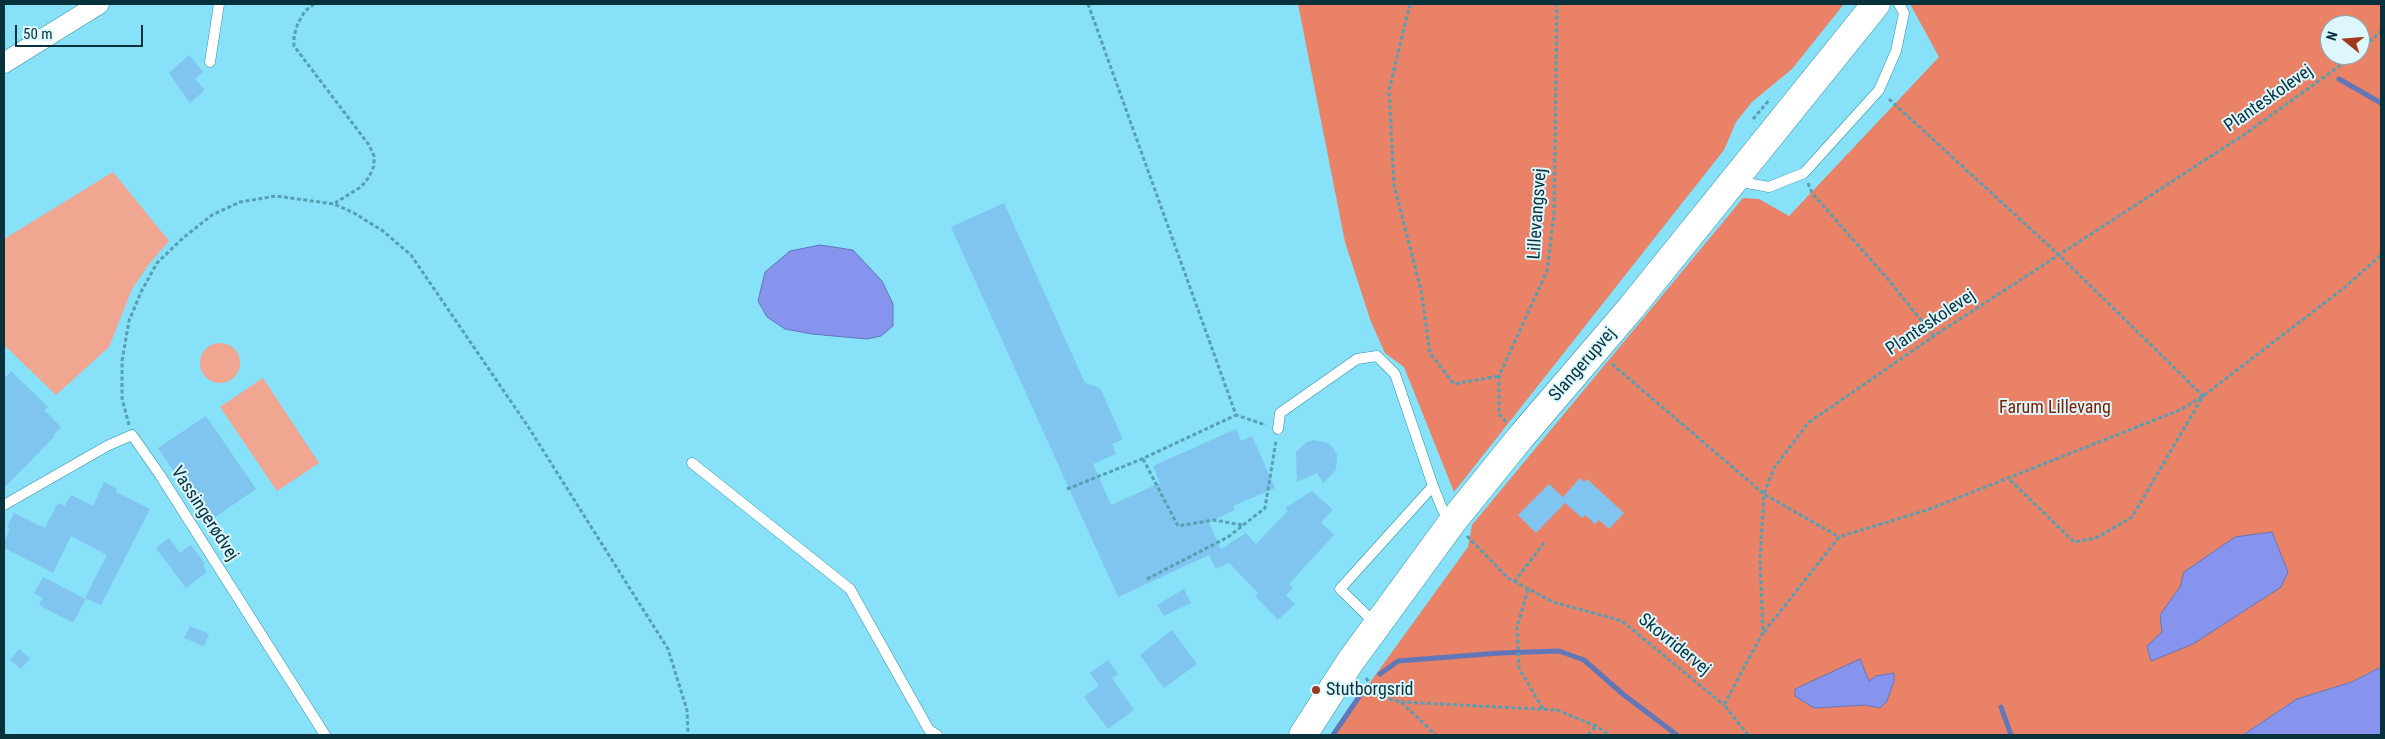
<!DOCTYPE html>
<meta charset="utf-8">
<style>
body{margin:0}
#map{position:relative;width:2385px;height:739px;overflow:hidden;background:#86e1f9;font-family:"Roboto Condensed",sans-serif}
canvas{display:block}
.frame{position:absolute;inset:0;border:5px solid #08323b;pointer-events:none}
.north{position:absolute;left:2320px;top:15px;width:50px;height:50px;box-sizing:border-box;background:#def7ff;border:1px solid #88a8b1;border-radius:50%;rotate:287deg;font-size:14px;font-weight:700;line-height:20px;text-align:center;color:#08323b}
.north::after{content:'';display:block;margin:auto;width:18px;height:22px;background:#a1391b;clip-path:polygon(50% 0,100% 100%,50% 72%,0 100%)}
.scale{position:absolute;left:15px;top:25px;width:128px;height:22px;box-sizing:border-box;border:2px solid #08323b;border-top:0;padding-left:6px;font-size:15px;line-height:18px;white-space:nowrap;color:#08323b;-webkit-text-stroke:4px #def7ff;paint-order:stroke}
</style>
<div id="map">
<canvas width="2385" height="739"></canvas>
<div class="frame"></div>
<div class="north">N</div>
<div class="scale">50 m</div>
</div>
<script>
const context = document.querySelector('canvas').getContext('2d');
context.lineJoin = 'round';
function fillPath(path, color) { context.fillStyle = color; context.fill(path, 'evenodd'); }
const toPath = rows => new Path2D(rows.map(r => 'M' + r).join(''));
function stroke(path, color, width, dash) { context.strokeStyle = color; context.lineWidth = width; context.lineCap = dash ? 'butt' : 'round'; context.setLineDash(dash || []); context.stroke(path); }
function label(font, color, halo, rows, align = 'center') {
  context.font = font + ' "Roboto Condensed",sans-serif'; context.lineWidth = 4; context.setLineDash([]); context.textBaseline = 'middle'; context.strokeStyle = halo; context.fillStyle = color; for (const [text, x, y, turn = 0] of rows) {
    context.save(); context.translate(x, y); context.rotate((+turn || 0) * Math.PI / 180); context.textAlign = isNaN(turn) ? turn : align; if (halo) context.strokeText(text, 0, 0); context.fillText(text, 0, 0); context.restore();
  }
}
fillPath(toPath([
 [113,172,169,241,149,264,132,289,109,347,56,395,4,345,4,239],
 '200 363a20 20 0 1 1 40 0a20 20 0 1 1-40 0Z',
 [263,378,319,463,277,491,220,407]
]), '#f0a691');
fillPath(toPath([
 [1298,4,1844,4,1792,69,1752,102,1736,122,1724,150,1454,492,1404,367,1385,353,1371,322,1345,242],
 [1910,4,2381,4,2381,667,2352,682,2297,699,2243,735,1332,735,1468,547,1472,525,1743,198,1759,199,1789,216,1939,57],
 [2330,25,2360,25,2360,55,2330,55]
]), '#e98266');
const water = toPath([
 [820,245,853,250,882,281,893,304,893,326,881,336,867,339,812,334,785,329,767,317,758,301,765,272,790,251,820,245],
 [2272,532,2288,572,2281,587,2193,644,2151,661,2147,646,2162,632,2160,615,2180,587,2184,572,2235,537,2272,532],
 [1860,659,1869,681,1876,676,1894,673,1894,681,1887,701,1880,708,1865,705,1814,708,1795,696,1795,689,1860,659],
 [2381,667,2381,735,2243,735,2297,699,2352,682,2381,667]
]);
fillPath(water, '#8794ee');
stroke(water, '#6177b8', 1);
stroke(toPath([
 [2339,79,2381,103],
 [1380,674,1398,661,1500,653,1559,651,1584,660,1624,695,1677,735],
 [2001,707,2011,735],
 [1333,735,1363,691]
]), '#6177b8', 5);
fillPath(toPath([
 [189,55,203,72,195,79,205,90,190,103,169,73],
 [1004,203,1085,383,1100,388,1123,439,1112,444,1116,454,1093,464,1111,505,1160,483,1153,466,1236,429,1241,441,1252,436,1275,488,1233,506,1235,510,1209,522,1221,549,1246,533,1256,544,1288,511,1285,508,1312,491,1333,510,1321,522,1334,535,1289,584,1293,588,1286,595,1295,604,1278,620,1255,596,1258,593,1229,563,1216,569,1209,555,1118,597,951,227],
 [11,371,48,407,44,410,61,427,54,435,55,436,4,488,4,379],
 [206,416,256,489,208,522,158,448],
 [1314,440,1328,443,1333,448,1337,455,1336,470,1323,483,1317,473,1297,482,1296,452,1307,442],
 [1580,478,1584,482,1587,479,1624,513,1609,529,1599,520,1595,524,1585,515,1582,518,1565,503,1536,533,1518,515,1549,484,1563,497],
 [104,482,117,489,116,492,150,509,101,605,85,598,107,555,71,536,53,573,4,548,4,542,10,529,7,527,14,513,45,528,58,503,65,506,71,495,93,506],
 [169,538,180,553,191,545,205,564,203,566,207,572,186,588,156,548],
 [43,577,86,599,74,621,71,622,39,605,43,598,34,593],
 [1184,589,1191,603,1164,616,1157,605],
 [190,626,209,634,204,646,184,638],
 [1172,630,1197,664,1164,688,1140,655],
 [19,649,30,658,21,669,10,660],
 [1108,660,1118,674,1112,678,1134,710,1108,729,1084,697,1099,686,1090,673]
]), '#7fc5f0');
const lane = toPath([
 [210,62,219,4],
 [1736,181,1769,187,1804,173,1879,90,1896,51,1904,13,1899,4],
 [1278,429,1280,413,1357,359,1377,356,1395,374,1433,486,1340,589,1376,624],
 [692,463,850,589,929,730,937,735],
 [1433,486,1443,511,1453,521],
 [4,505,107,446,132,435,160,475,325,735]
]);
const street = toPath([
 [4,63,99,4]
]);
const secondary = toPath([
 [1303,735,1350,662,1453,521,1520,438,1631,308,1876,4]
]);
stroke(lane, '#3192a8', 11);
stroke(street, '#3192a8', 21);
stroke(secondary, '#3192a8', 29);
stroke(toPath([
 [314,4,305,11,298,23,294,36,294,46,369,145,374,156,374,166,369,177,361,187,335,203],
 [1088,4,1236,415,1266,425],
 [1410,4,1389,90,1394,185,1421,290,1430,353,1454,384,1499,376],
 [2360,51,2381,31],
 [1889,99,2059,255,2203,396,2132,517,2096,538,2074,542,2008,478],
 [1753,119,1770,99],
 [1808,183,1812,193,1886,277,1934,336],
 [1612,364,1764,494,1839,537],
 [1506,422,1499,414,1499,376,1547,271,1554,214,1557,4],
 [129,425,122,398,122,361,129,321,141,292,157,263,183,238,212,215,240,202,276,196,334,204,354,213,383,231,411,255,529,428,668,649,687,710,688,735],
 [1143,459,1178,526,1214,520,1242,525],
 [1067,489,1142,459,1236,415],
 [1467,536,1508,578,1553,602,1622,621,1724,705],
 [1147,579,1228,537,1265,508,1276,441],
 [1514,582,1544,543],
 [1528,589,1517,628,1519,668,1543,709],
 [1764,632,1839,537,1930,509,2182,409,2203,396,2344,288,2381,255],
 [1366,678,1379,696,1401,702,1436,735],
 [1401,702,1557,710,1596,726,1610,735],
 [1588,735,1596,726],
 [1748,735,1724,705,1763,632,1760,560,1764,494,1774,468,1808,423,1934,336,2245,134,2355,55]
]), '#579fb2', 3, [4, 2.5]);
stroke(lane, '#fff', 10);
stroke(street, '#fff', 20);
stroke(secondary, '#fff', 28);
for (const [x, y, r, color] of [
 [1316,690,5,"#a1391b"]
]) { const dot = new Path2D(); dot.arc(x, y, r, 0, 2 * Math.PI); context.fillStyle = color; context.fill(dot); stroke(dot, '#def7ff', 2); }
label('18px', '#08323b', '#def7ff', [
 ["Planteskolevej",2269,99,-35],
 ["Lillevangsvej",1538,214,-86],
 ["Planteskolevej",1931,323,-34],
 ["Slangerupvej",1583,365,-49],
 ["Vassingerødvej",204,514,57],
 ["Skovridervej",1674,645,39]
]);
label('18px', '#7c2103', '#def7ff', [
 ["Farum Lillevang",2055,408]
]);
label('18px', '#08323b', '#def7ff', [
 ["Stutborgsrid",1326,690]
], 'left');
</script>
